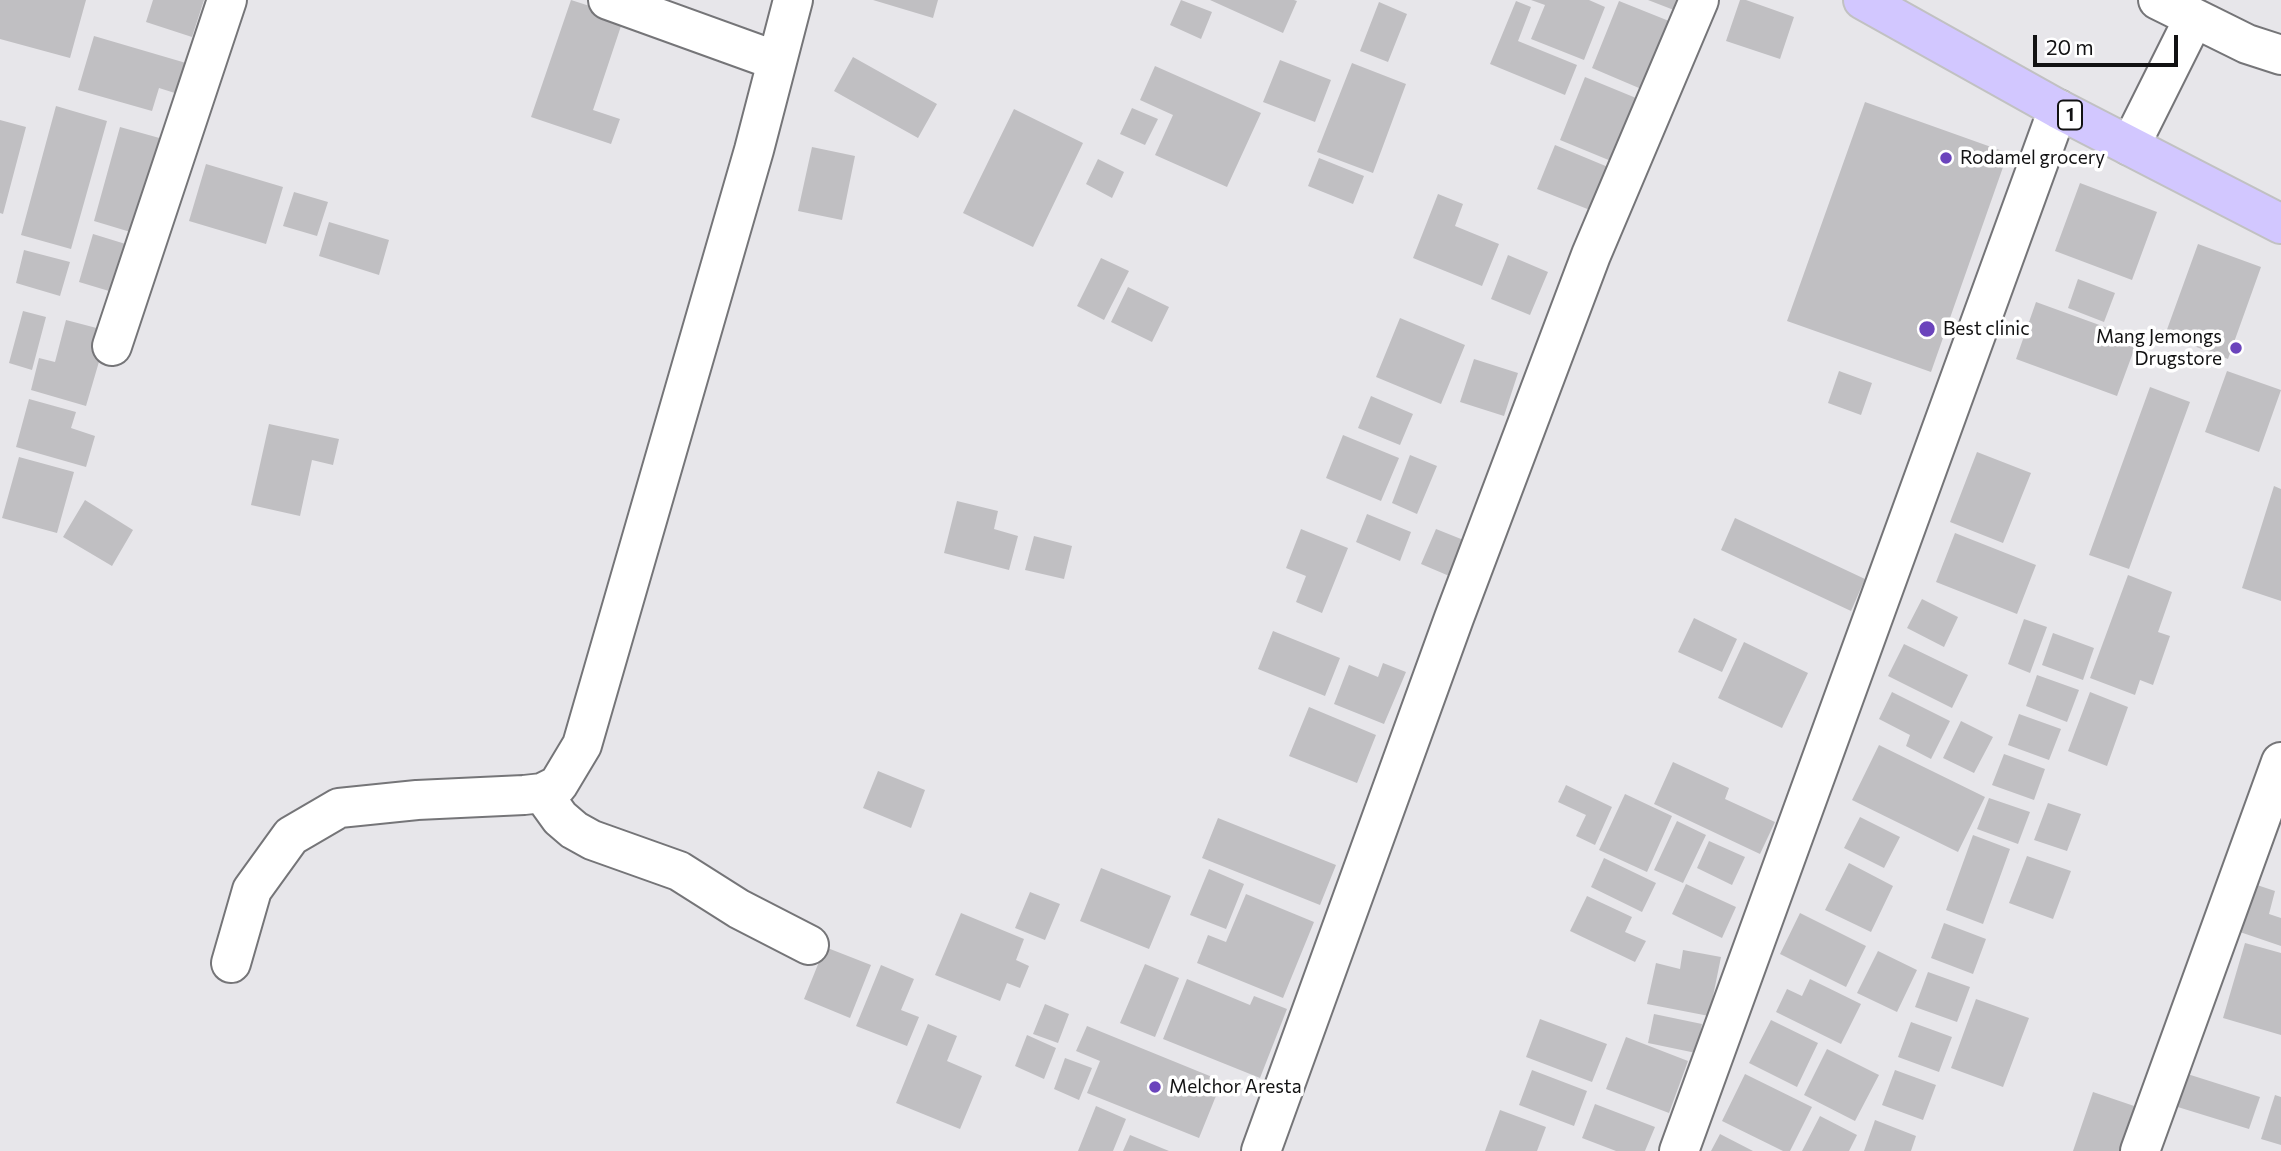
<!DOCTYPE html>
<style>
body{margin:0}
#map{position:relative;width:2281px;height:1151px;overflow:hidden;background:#e7e6ea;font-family:Commissioner,sans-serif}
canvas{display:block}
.scale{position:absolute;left:2033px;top:35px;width:145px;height:32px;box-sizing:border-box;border:4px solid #121213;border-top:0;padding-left:9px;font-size:21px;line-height:24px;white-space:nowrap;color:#121213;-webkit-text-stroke:5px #fff;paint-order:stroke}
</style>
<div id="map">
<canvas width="2281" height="1151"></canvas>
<div class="scale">20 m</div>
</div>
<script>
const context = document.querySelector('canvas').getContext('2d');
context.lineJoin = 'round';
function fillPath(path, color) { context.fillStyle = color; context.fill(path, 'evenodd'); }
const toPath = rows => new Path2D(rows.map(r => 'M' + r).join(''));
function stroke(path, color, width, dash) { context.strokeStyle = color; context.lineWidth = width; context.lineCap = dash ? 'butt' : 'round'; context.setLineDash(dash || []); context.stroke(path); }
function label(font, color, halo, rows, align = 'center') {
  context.font = font + ' Commissioner,sans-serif'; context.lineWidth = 7; context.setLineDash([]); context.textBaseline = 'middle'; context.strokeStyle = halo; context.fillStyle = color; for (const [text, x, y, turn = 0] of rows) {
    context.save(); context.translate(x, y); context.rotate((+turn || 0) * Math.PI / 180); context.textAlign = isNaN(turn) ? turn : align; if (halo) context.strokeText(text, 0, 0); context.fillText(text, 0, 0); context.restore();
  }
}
fillPath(toPath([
 [0,0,86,0,70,58,0,39],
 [153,0,204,0,192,37,146,22],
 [571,0,624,17,593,110,620,119,611,144,531,117],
 [873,0,938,0,933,18],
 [1181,0,1212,12,1201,39,1170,25],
 [1210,0,1294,0,1297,1,1283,33],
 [1531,0,1589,0,1605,7,1584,60,1531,39,1545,5],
 [1648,0,1684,0,1679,12],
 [1740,0,1746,0,1794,17,1780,59,1726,41],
 [1516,1,1531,7,1518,41,1577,65,1565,95,1490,64],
 [1619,1,1674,23,1646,91,1592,68],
 [1379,2,1407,14,1388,62,1360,51],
 [94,36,186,63,178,94,159,88,152,111,78,90],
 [853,57,937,104,918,138,834,91],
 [1280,60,1331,80,1315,122,1263,102],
 [1352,63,1406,84,1373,173,1317,152],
 [1155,66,1261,113,1227,187,1155,155,1173,115,1140,100],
 [1585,77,1636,98,1611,161,1560,140],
 [1865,102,2008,153,1931,372,1787,321],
 [56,106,107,121,71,249,21,235],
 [1132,108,1158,119,1145,145,1120,134],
 [1014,109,1083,143,1033,247,963,213],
 [0,120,26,127,3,214,0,213],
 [120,127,163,139,137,234,94,221],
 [1555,145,1608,167,1590,210,1537,189],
 [812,147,855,156,842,220,798,211],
 [1319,158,1364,176,1353,204,1308,186],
 [1098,159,1124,172,1112,198,1086,184],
 [206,164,283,187,266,244,189,221],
 [2080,183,2157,212,2132,280,2055,251],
 [294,192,328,202,317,236,283,226],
 [1438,194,1463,204,1455,226,1499,244,1482,286,1413,258],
 [329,222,389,240,379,275,319,256],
 [93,234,132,246,119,294,79,282],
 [2198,244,2261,267,2228,359,2165,335],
 [24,250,70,262,60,296,16,283],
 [1508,255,1548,272,1530,315,1491,299],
 [1101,258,1129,271,1104,320,1077,306],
 [2078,279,2115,293,2104,322,2068,308],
 [1128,287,1169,307,1152,342,1111,322],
 [2036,302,2138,339,2117,396,2016,359],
 [23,311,46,317,32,370,9,363],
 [1400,318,1465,345,1441,404,1376,377],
 [66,320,108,331,86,406,31,390,39,358,55,362],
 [1474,359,1518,373,1504,416,1460,402],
 [1839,371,1872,383,1861,415,1828,403],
 [2227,371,2281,390,2259,452,2205,432],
 [2150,387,2190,402,2129,569,2089,555],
 [1371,396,1413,414,1400,445,1358,428],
 [29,399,76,412,71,428,95,436,86,467,16,447],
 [269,424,339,439,333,465,312,460,300,516,251,505],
 [1343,435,1399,458,1381,501,1326,478],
 [1977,452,2031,473,2003,543,1950,522],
 [1410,455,1437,466,1417,514,1392,503],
 [19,457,74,472,57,533,2,518],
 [2274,486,2281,489,2281,601,2242,588],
 [85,500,133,530,112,566,63,537],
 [957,501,998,511,994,529,1018,536,1009,570,944,553],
 [1367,514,1411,532,1400,561,1356,542],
 [1735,518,1865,579,1851,611,1721,550],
 [1301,529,1348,548,1322,613,1296,602,1306,576,1286,568],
 [1436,529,1476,545,1461,581,1421,564],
 [1955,533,2036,565,2017,614,1936,582],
 [1034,536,1072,546,1064,579,1025,570],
 [2128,575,2172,592,2158,632,2170,636,2153,685,2140,680,2135,695,2090,678],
 [1922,599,1958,617,1944,647,1907,628],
 [1694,618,1737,639,1722,672,1678,652],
 [2024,619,2047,627,2030,673,2008,664],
 [1273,631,1340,658,1325,696,1258,669],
 [2053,633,2094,648,2083,680,2042,665],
 [1744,642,1808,673,1782,728,1718,698],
 [1904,644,1968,675,1952,708,1888,676],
 [1383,663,1406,672,1384,724,1334,704,1349,665,1378,677],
 [2037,675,2079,690,2067,722,2026,706],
 [1892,692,1950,721,1931,759,1906,746,1910,735,1879,719],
 [2090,692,2128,707,2107,766,2068,751],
 [1309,707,1376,735,1357,783,1289,756],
 [2019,714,2061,729,2049,760,2008,745],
 [1961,721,1993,737,1974,773,1943,758],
 [1879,745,1985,797,1958,852,1852,800],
 [2004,754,2045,769,2034,800,1992,785],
 [1673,762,1729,788,1725,799,1775,822,1760,854,1654,804],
 [878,771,925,790,911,828,863,808],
 [1566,785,1612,807,1595,845,1576,836,1586,815,1558,802],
 [1625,794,1672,816,1647,872,1599,850],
 [1989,798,2030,812,2018,844,1977,829],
 [2048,803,2081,814,2067,851,2034,840],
 [1860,817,1900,837,1884,868,1844,848],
 [1218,818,1336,865,1320,905,1202,858],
 [1677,821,1706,835,1683,883,1654,870],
 [1973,835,2010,849,1983,924,1946,910],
 [1709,841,1745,857,1732,885,1697,868],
 [2027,856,2071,871,2053,919,2009,903],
 [1604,858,1656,883,1642,912,1591,887],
 [1849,863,1893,886,1871,932,1825,910],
 [1101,868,1171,896,1149,949,1080,921],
 [1209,869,1244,884,1226,929,1190,915],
 [2251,883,2275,891,2269,914,2281,918,2281,946,2237,931],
 [1686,884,1736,907,1722,938,1672,914],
 [1030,892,1060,904,1045,940,1015,928],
 [1246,894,1314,922,1283,998,1197,963,1208,935,1226,942],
 [1587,896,1632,917,1625,932,1646,941,1635,962,1570,931],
 [961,913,1024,939,1016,960,1029,966,1020,988,1007,983,1000,1001,935,975],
 [1800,913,1866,946,1846,987,1780,954],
 [1944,923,1986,939,1973,974,1931,958],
 [2245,943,2281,953,2281,1035,2223,1018],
 [825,947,871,965,850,1018,804,999],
 [1683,950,1721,957,1709,1016,1647,1004,1656,963,1680,969],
 [1878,951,1917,970,1897,1012,1857,993],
 [1145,964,1179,978,1155,1037,1120,1023],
 [881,965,914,979,901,1010,919,1017,907,1046,856,1026],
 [1928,972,1970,987,1957,1022,1915,1007],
 [1187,979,1250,1005,1254,996,1287,1009,1260,1078,1163,1039],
 [1810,979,1861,1004,1841,1044,1776,1012,1787,989,1802,996],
 [1976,999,2029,1018,2003,1087,1951,1068],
 [1045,1004,1069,1014,1058,1043,1033,1034],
 [1654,1014,1702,1024,1696,1053,1648,1043],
 [1540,1019,1607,1044,1592,1082,1526,1057],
 [1771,1020,1818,1043,1797,1087,1749,1063],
 [1911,1022,1952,1037,1939,1072,1898,1057],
 [928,1024,957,1036,947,1061,982,1076,960,1129,896,1103],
 [1087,1026,1222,1081,1199,1138,1087,1093,1100,1061,1076,1051],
 [1027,1035,1056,1048,1044,1079,1015,1066],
 [1626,1037,1688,1061,1669,1113,1606,1089],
 [1827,1049,1879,1075,1855,1121,1804,1095],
 [1065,1058,1092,1068,1079,1100,1054,1089],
 [1532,1070,1587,1091,1574,1126,1519,1105],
 [1895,1070,1936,1085,1923,1120,1882,1105],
 [2178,1071,2260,1097,2249,1129,2168,1104],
 [1745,1074,1812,1107,1790,1151,1783,1151,1722,1121],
 [2093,1092,2140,1108,2126,1151,2073,1151],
 [2275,1095,2281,1097,2281,1145,2261,1139],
 [1595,1104,1655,1127,1645,1151,1616,1151,1582,1138],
 [1096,1106,1126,1119,1113,1151,1078,1151],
 [1500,1110,1546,1127,1537,1151,1485,1151],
 [1820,1116,1857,1135,1849,1151,1802,1151],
 [1875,1120,1916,1136,1911,1151,1864,1151],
 [1720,1134,1753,1151,1711,1151],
 [1130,1135,1169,1151,1123,1151]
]), '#c0bfc2');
const minor = toPath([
 [608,0,777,61],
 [2158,0,2247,44,2281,55],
 [2130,146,2194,18],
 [112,346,227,0],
 [542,793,560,818,574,830,592,840,679,871,739,909,809,945],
 [231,963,252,890,291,836,339,808,417,800,524,795,542,793,558,785,582,745,754,150,793,0],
 [1261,1151,1454,618,1591,255,1699,0],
 [1679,1151,2058,109],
 [2140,1151,2281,762]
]);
const highway = toPath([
 [1863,0,2058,109,2281,224]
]);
stroke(minor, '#757578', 42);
stroke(highway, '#c1c1c2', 42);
stroke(minor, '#fff', 38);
stroke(highway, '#d2c7ff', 38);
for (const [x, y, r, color] of [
 [1946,158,7,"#6b44bc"],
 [1927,329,9,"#6b44bc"],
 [2236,348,7,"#6b44bc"],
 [1155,1087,7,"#6b44bc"]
]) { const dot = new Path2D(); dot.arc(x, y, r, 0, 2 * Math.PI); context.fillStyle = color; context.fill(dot); stroke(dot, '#fff', 2.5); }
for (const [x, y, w] of [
 [2070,115,24]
]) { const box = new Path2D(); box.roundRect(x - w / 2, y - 14.5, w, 29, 5); context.fillStyle = '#fff'; context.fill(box); stroke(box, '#121213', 2); }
label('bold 18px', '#121213', null, [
 ["1",2070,115]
]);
label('19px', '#121213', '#fff', [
 ["Rodamel grocery",1960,158],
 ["Best clinic",1943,329],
 ["Mang Jemongs",2222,337,"right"],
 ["Drugstore",2222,359,"right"],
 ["Melchor Aresta",1169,1087]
], 'left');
</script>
